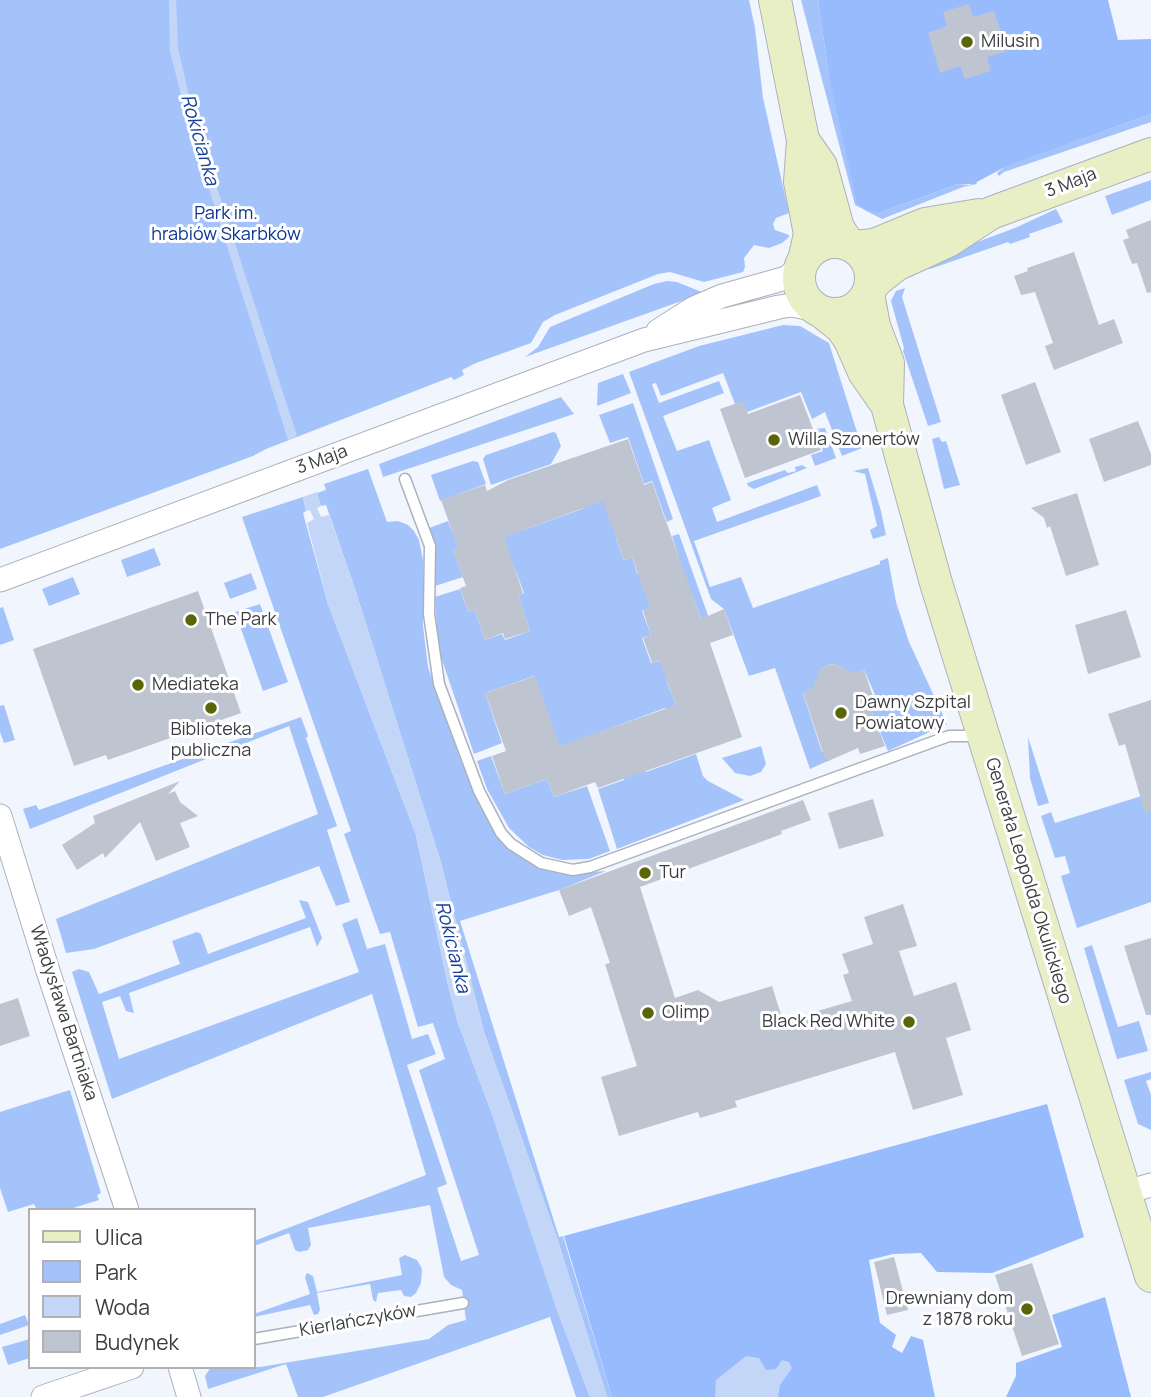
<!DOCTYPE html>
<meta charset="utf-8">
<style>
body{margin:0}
#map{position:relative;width:1151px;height:1397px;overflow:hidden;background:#f1f5fe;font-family:Manrope,sans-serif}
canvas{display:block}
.legend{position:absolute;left:28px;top:1208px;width:228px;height:161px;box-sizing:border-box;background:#fff;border:2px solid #b1b1b3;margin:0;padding:9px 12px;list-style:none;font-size:21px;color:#3b3d41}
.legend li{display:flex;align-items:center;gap:14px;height:35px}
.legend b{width:35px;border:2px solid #b1b1b3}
</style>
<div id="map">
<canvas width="1151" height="1397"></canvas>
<ul class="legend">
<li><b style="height:9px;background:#e9efc4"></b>Ulica</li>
<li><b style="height:19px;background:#a5c3fb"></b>Park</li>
<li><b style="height:19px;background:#c4d6f8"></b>Woda</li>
<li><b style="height:19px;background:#bfc5d0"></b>Budynek</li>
</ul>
</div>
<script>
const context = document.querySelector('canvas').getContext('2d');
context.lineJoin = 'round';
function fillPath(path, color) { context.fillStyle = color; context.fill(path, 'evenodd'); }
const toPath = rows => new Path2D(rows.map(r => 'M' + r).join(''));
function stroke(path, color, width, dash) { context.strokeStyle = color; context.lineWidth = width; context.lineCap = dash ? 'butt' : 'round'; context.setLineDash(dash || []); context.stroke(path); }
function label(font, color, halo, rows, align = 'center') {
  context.font = font + ' Manrope,sans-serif'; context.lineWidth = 6; context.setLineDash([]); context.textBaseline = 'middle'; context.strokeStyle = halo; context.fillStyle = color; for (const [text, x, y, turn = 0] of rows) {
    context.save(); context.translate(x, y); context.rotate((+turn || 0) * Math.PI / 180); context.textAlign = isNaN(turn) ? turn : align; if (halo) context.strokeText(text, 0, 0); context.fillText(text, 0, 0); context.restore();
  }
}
fillPath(toPath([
 [0,0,749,0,755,28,763,98,789,213,776,218,773,224,775,230,789,235,789,237,782,243,769,248,754,245,744,258,745,267,743,272,704,282,670,272,658,274,555,315,543,322,531,343,476,363,462,370,464,375,454,380,451,377,266,449,253,456,0,549],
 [801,0,818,0,829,76,879,213,958,184,970,185,976,181,977,184,963,187,882,219,855,205],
 [1151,114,1151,122,1004,172,999,176,997,173,1006,166],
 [1151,180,1151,200,1112,215,1105,196],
 [1056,209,1063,222,1029,234,1030,237,1010,244,1008,242,930,269,924,267,923,262,1015,228],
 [667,281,677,282,704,293,525,357,538,347,550,327,654,284],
 [905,288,902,297,941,422,928,426,903,351,904,348,891,301,896,291],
 [783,325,800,326,829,343,862,448,842,456,825,412,812,419,801,392,747,412,735,404,723,373,661,396,656,383,652,384,659,403,719,381,724,393,663,416,677,451,709,440,731,500,712,508,717,522,817,485,821,496,694,541,710,587,741,577,753,608,880,564,880,561,888,558,896,602,909,642,947,724,888,751,871,710,880,706,864,670,847,676,841,667,835,664,827,665,820,670,818,686,803,693,822,752,827,751,830,760,810,769,775,668,749,676,724,609,711,599,629,372,699,346],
 [623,374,631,393,597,406,598,383],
 [561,397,574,414,383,477,379,464],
 [633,403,673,519,667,522,652,481,644,484,628,437,610,443,599,415],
 [825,428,836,458,815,466,811,455,823,451,815,429],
 [553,432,556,433,561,446,551,464,491,485,483,459,486,455],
 [939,437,942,442,946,441,960,485,944,489,932,439],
 [473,461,478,462,486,484,440,501,431,475],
 [802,465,807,468,754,489,748,486,747,483,785,470,788,473,796,471,795,467],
 [868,468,881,511,886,535,873,539,870,530,877,526,865,474,853,471],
 [368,469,387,522,398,521,408,525,414,531,419,540,423,560,423,626,428,667,461,761,490,825,508,849,543,869,564,874,606,871,559,890,460,921,559,1237,563,1236,612,1397,607,1397,557,1238,484,1032,441,863,355,589,326,505,321,506,317,493,326,490,324,484],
 [601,496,624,535,616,538,624,560,632,557,637,573,679,558,672,536,679,534,710,621,703,624,692,594,642,611,651,635,642,638,651,663,667,658,667,682,678,710,668,714,665,708,560,747,534,676,485,693,502,743,474,754,441,657,437,630,435,597,460,589,468,612,475,610,485,640,502,634,505,640,530,631,518,595,524,593,515,569,497,537,526,529,582,509],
 [303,497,306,511,303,513,328,604,416,835,448,985,458,1023,492,1114,557,1310,590,1397,576,1397,550,1317,323,1397,298,1397,286,1364,208,1389,205,1376,211,1367,260,1367,429,1339,448,1325,466,1320,462,1290,451,1285,444,1277,430,1205,308,1228,311,1245,308,1250,299,1252,295,1250,289,1233,254,1246,254,1241,426,1175,372,994,112,1099,72,972,79,969,89,972,99,994,180,964,172,941,197,932,201,934,208,954,306,918,299,900,308,902,322,938,317,947,310,927,129,993,134,1013,126,1011,120,996,102,1002,119,1059,359,972,342,924,357,918,367,949,385,944,412,1039,428,1034,436,1054,407,1065,447,1184,437,1188,461,1261,479,1255,419,1070,445,1059,433,1023,418,1027,390,932,380,934,344,834,351,831,242,517],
 [448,521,454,536,462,534,466,545,453,550,463,577,435,586,436,555,429,528],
 [154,548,161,565,127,577,121,560],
 [251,573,257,589,230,599,224,583],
 [73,577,80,594,49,606,42,589],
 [260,604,288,682,263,691,235,612],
 [3,607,14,640,0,645,0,608],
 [4,705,15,740,4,743,0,732,0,706],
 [301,717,308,736,306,738,337,826,327,830,350,902,336,906,319,866,94,949,66,953,56,919,318,814,289,726,30,829,23,809,36,805,39,810],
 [1028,737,1049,803,1038,806,1030,778],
 [761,746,766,764,761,772,750,776,735,773,722,758],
 [696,754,703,776,708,781,744,800,617,849,598,789,624,780,623,774,644,766,646,772],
 [491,756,505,794,547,779,554,797,587,786,610,851,589,859,562,860,543,855,529,847,509,828,487,789,477,761],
 [1151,793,1151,902,1077,928,1061,876,1070,873,1065,856,1055,858,1041,816,1051,812,1055,823],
 [1092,945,1118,1027,1139,1021,1148,1051,1117,1059,1084,948],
 [1151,1072,1151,1079,1146,1081,1151,1095,1151,1130,1138,1124,1124,1080],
 [70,1090,101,1193,97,1195,99,1200,67,1210,37,1210,34,1204,8,1212,0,1188,0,1112],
 [405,1255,417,1260,422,1269,421,1283,416,1293,411,1297,404,1296,401,1290,378,1293,376,1302,373,1300,370,1284,317,1293,320,1310,318,1314,314,1315,310,1305,254,1317,254,1314,310,1294,305,1277,307,1273,313,1276,317,1292,402,1275,399,1258],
 [25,1315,29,1325,0,1335,0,1324],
 [30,1339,30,1358,8,1365,2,1347]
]), '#a5c3fb');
fillPath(toPath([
 [818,0,1108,0,1118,40,1151,39,1151,114,1007,166,973,184,958,184,879,213,867,211,857,203,829,76],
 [1047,1104,1084,1237,992,1273,937,1272,921,1253,893,1254,869,1260,880,1323,896,1335,892,1347,902,1353,911,1336,923,1340,935,1397,612,1397,564,1236],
 [1105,1297,1131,1397,1006,1397,1016,1376,1016,1363,1062,1347,1052,1315]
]), '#98bbfe');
fillPath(toPath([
 [169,0,176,0,178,48,193,113,297,436,288,440,189,125,170,52],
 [317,492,321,506,317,508,321,517,329,515,355,589,441,863,484,1032,557,1238,607,1397,590,1397,557,1310,492,1114,458,1023,448,985,416,835,328,604,307,523,314,519,310,510,306,511,303,497],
 [746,1356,759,1358,766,1370,776,1369,782,1360,789,1362,792,1368,780,1385,778,1397,715,1397,716,1380]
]), '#c4d6f8');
fillPath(toPath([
 [969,4,973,17,994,11,1007,51,987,57,991,71,965,79,960,66,940,73,928,33,947,26,943,12],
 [1151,220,1151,292,1147,293,1137,263,1132,264,1123,240,1129,238,1126,230],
 [1074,252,1099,325,1114,319,1123,343,1054,370,1045,346,1053,343,1035,292,1021,295,1014,276,1028,271,1027,268],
 [1035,382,1061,452,1026,465,1001,395],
 [800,395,821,450,745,478,720,409,743,401,748,414],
 [1138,421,1151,454,1151,465,1104,482,1089,439],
 [628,439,644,485,652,482,701,619,724,609,733,635,710,643,742,737,598,788,595,782,554,797,547,779,505,794,492,756,506,751,485,693,535,676,560,746,676,705,659,660,652,663,643,638,651,635,643,611,650,608,632,557,624,560,603,501,504,537,523,593,518,595,530,631,505,639,503,633,485,640,475,610,468,612,460,588,466,586,453,550,458,548,441,500,485,485,487,491,508,480],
 [1077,493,1099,565,1066,576,1050,526,1047,528,1044,518,1031,508],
 [198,591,241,713,108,760,106,755,74,766,33,649],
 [1126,610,1141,657,1088,674,1075,625],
 [835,664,854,673,864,670,877,708,871,710,885,746,860,754,858,748,826,762,803,692,812,689,820,670,827,665],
 [1151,700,1151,812,1145,813,1125,744,1119,746,1108,714],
 [180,781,168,794,175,791,180,802,198,816,180,823,190,847,156,861,140,822,105,858,103,853,77,870,62,845,95,823,93,816],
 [873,799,884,836,839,849,828,813],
 [803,800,811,820,781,831,782,834,640,887,675,998,698,990,719,1002,772,986,783,1021,852,1001,843,975,849,973,842,954,873,944,864,917,903,904,917,946,899,951,914,996,956,982,971,1030,946,1038,963,1095,913,1110,895,1052,735,1101,737,1107,700,1118,698,1112,619,1136,601,1077,637,1066,605,964,610,963,591,907,569,916,559,890],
 [1151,938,1151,1015,1146,1015,1124,946],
 [18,998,30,1036,0,1046,0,1004],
 [894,1257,908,1310,887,1315,874,1262],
 [1032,1263,1059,1344,1022,1356,995,1275]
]), '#bfc5d0');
const lane = toPath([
 [405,479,430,546,429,614,439,684,479,791,501,833,511,844,541,863,573,870,590,867,949,736,980,736],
 [254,1339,463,1303]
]);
const street = toPath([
 [658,331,694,308,722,296,786,278,801,267],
 [0,580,644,340,779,307,792,305,817,310],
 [0,816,48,971,127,1210],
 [1126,1192,1151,1185],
 [180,1367,189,1397],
 [43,1397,132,1367]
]);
const secondary = toPath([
 [775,0,803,140,800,182,810,234,804,260],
 [803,140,821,166,838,228,849,245],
 '799 278a36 36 0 1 1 72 0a36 36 0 1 1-72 0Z',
 [853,247,874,245,925,224,979,215],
 [870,288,878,279,896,265,948,241,991,213,1151,154],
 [868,294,874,326,888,363,887,405,936,583,1151,1276],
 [822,312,842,328,850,340,864,372,887,405]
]);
stroke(lane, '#abb1bb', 13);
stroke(street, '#abb1bb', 25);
stroke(secondary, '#abb1bb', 34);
stroke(lane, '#fff', 10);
stroke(street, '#fff', 23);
stroke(secondary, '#e9efc4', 32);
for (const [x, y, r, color] of [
 [967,42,7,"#5a6508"],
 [774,440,7,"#5a6508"],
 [191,620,7,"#5a6508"],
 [138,685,7,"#5a6508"],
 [211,708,7,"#5a6508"],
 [841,713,7,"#5a6508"],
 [645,873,7,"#5a6508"],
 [648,1013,7,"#5a6508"],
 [909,1022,7,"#5a6508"],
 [1027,1309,7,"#5a6508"]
]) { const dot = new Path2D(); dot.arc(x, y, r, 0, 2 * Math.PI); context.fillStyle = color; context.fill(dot); stroke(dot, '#fff', 2.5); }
label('18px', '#3b3d41', '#fff', [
 ["Milusin",981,42],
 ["Willa Szonertów",788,440],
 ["The Park",205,620],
 ["Mediateka",152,685],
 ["Dawny Szpital",855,703],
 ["Powiatowy",855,724],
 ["Biblioteka",211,730,"center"],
 ["publiczna",211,751,"center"],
 ["Tur",659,873],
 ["Olimp",662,1013],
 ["Black Red White",895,1022,"right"],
 ["Drewniany dom",1013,1299,"right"],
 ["z 1878 roku",1013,1320,"right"]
], 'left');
label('18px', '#3b3d41', '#fff', [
 ["3 Maja",1071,183,-21],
 ["3 Maja",322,460,-20],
 ["Generała Leopolda Okulickiego",1028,881,73],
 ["Władysława Bartniaka",63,1013,72],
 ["Kierlańczyków",358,1321,-10]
]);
label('18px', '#0a3490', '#fff', [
 ["Park im.",226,214],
 ["hrabiów Skarbków",226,235]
]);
label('italic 19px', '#15409c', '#fff', [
 ["Rokicianka",199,140,74],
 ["Rokicianka",452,947,76]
]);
</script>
